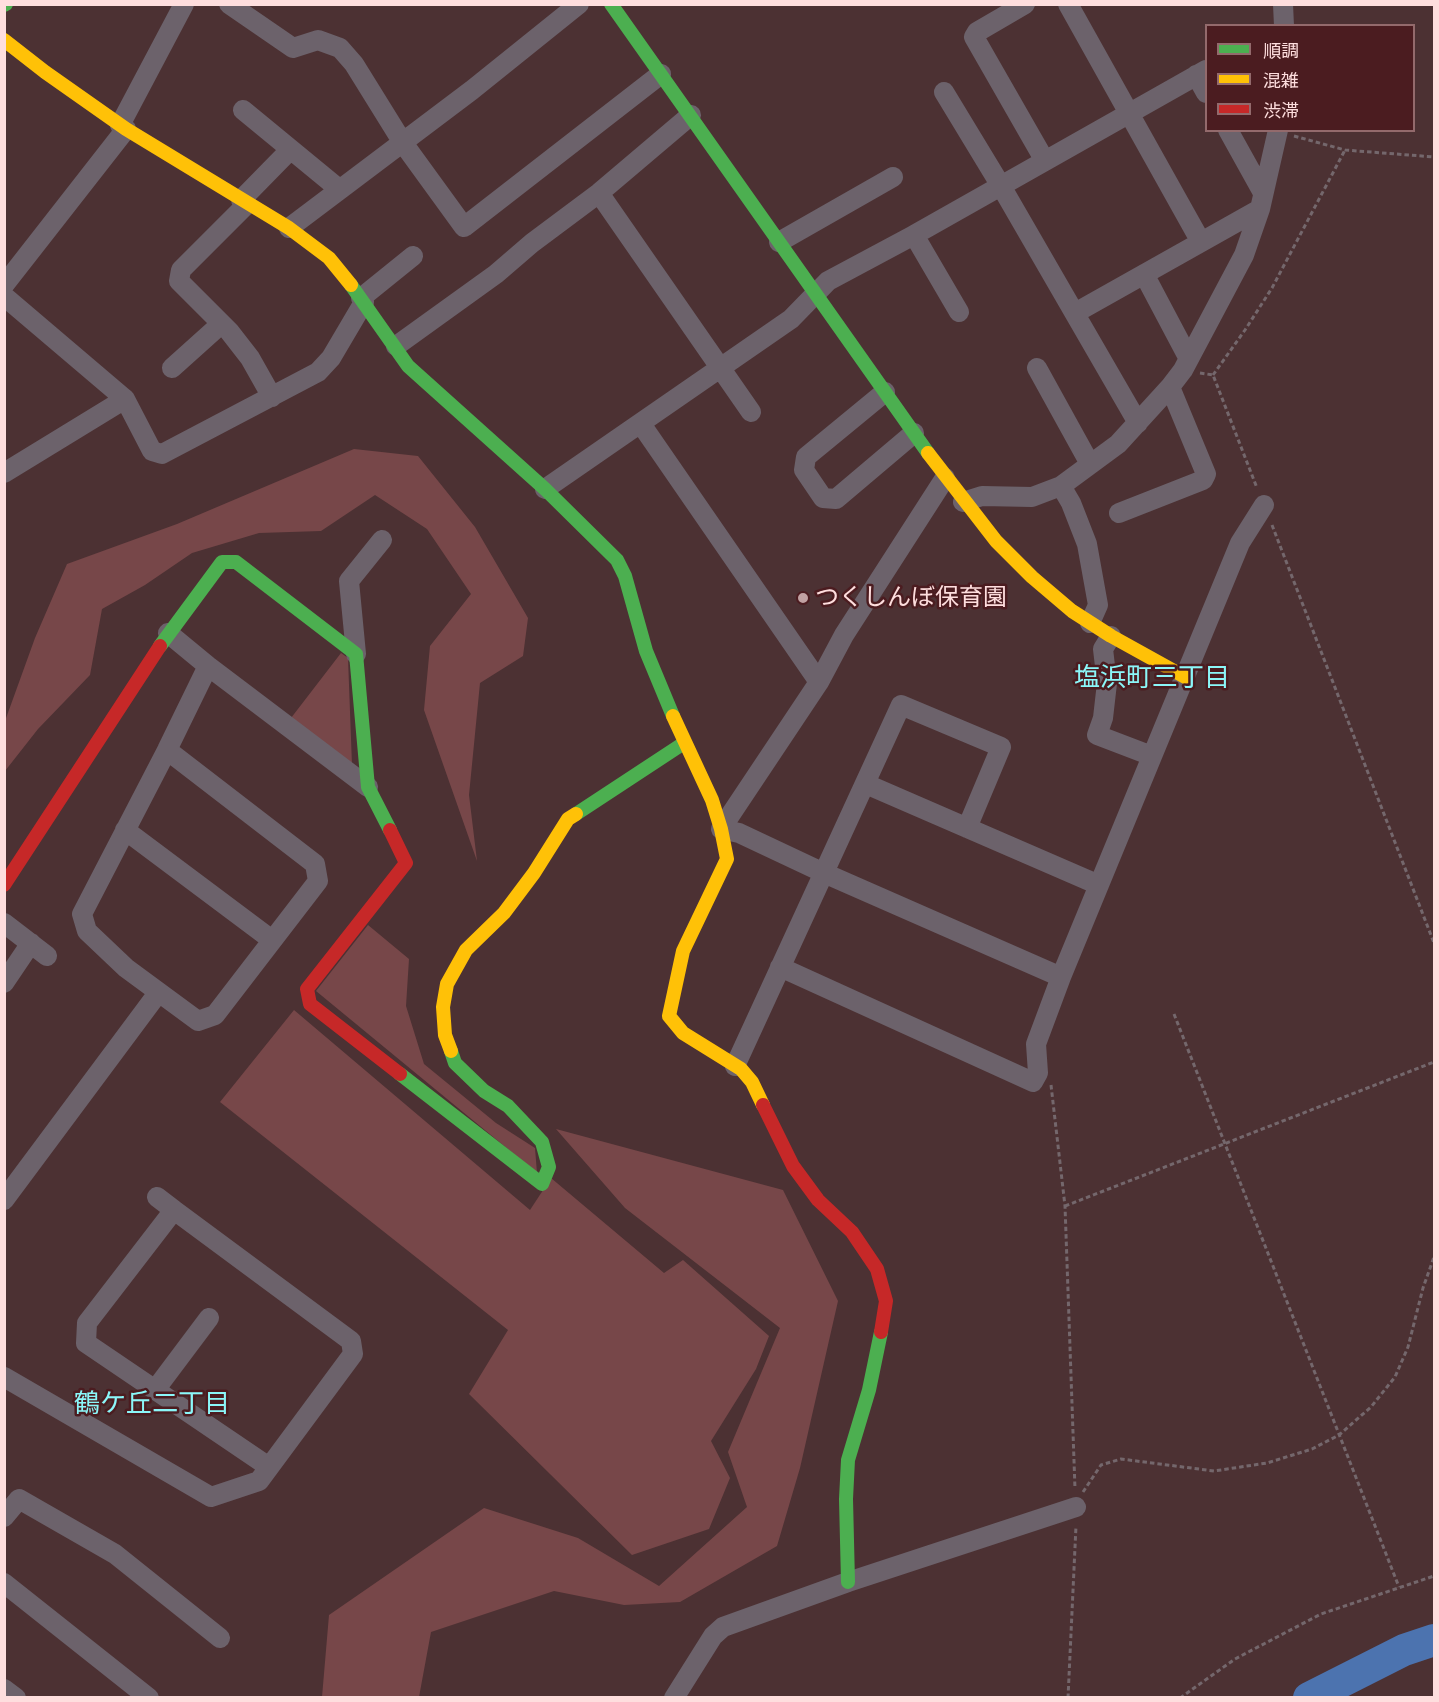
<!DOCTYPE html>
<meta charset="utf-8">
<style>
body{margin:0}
#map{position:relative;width:1439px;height:1702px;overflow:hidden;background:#4c3133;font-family:"Alegreya Sans","Noto Sans JP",sans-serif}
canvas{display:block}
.frame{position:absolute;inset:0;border:6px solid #fedede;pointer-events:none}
.legend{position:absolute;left:1205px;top:24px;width:210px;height:108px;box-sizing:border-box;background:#4b1c20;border:2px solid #936a6c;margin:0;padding:8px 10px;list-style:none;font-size:18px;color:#fedede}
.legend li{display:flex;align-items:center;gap:12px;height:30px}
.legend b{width:30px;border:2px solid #936a6c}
</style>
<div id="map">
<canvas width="1439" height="1702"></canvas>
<div class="frame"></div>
<ul class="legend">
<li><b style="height:8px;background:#4caf50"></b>順調</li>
<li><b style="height:8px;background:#ffc107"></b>混雑</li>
<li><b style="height:8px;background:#c62828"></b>渋滞</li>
</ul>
</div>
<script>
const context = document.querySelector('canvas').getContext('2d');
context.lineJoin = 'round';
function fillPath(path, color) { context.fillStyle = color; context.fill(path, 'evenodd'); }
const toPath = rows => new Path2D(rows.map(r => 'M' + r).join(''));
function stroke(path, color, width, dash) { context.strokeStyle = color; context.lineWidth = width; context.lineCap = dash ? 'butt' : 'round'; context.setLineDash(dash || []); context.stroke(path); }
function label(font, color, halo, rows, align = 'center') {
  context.font = font + ' "Alegreya Sans","Noto Sans JP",sans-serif'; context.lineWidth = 5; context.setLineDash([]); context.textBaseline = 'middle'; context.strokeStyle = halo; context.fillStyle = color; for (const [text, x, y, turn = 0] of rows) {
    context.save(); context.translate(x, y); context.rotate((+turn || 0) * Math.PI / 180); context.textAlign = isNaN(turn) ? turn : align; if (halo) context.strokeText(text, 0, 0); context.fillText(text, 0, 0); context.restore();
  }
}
fillPath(toPath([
 [354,449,418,456,475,527,528,618,523,656,480,683,469,795,477,861,424,710,430,646,471,594,427,529,375,495,321,531,259,533,192,553,145,585,102,609,90,675,38,729,5,771,5,721,35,638,67,564,177,524],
 [341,653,348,658,352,765,291,718],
 [368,925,409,959,406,1006,424,1064,496,1123,535,1148,537,1173,316,991],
 [294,1010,530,1210,551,1178,664,1273,683,1260,769,1336,756,1369,711,1441,730,1478,709,1529,632,1555,469,1394,508,1330,220,1102],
 [556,1129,783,1190,838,1301,800,1468,777,1546,680,1602,624,1605,554,1591,431,1632,419,1697,322,1697,329,1615,484,1508,578,1538,659,1586,747,1507,728,1452,780,1328,625,1208]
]), '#774749');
stroke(toPath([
 [1309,1698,1404,1650,1434,1640]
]), '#4c73af', 32);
stroke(toPath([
 [1294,136,1345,150,1434,157],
 [1200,373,1213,375,1257,488],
 [1213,375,1245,330,1272,288,1345,150],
 [1272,525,1434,943],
 [1174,1014,1399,1587],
 [1051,1085,1065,1206,1075,1489],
 [1065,1206,1434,1062],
 [1083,1492,1101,1465,1121,1459,1214,1471,1267,1463,1312,1449,1339,1435,1371,1407,1395,1377,1408,1347,1423,1288,1434,1257],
 [1068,1698,1076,1526],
 [1180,1698,1235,1659,1321,1614,1434,1576]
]), '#74676c', 3, [4.5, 3]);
stroke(toPath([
 [229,4,293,48,318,40,340,48,354,64,403,143,464,227,661,74],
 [1025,4,977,32,974,37,1045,161],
 [1068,4,1201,242],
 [1283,4,1284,26],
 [1196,75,1206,93],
 [944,92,1001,186,1138,423],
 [243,110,339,189],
 [120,125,184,4],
 [1228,130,1263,193],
 [599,193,751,412],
 [241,200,290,150],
 [247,204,181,270,179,281,229,331,250,358,272,397],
 [289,228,472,90,579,4],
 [914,235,959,312],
 [779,242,893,177],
 [1144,274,1189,359],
 [4,285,126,129],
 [4,296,125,399,152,451,162,454,318,372,331,358,364,302],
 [361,298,413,256],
 [1075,313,1260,209],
 [396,346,496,274,532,243,599,193,691,115],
 [172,368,221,324],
 [1037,368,1090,464],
 [885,392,806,457,804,470,823,498,836,499,914,433],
 [641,424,819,682],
 [4,473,125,399],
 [945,478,844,635,819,682,721,829,739,833,824,873,1061,977],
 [1061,486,1071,503,1087,544,1098,605,1090,623],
 [545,489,791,319,828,281,914,235,1206,70],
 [963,502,982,496,1032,497,1061,486,1118,444,1170,387,1183,370,1244,255,1260,209,1278,130],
 [1119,513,1203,480,1206,474,1170,387],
 [168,633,208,666,368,787],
 [1111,636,1103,649,1107,683,1103,718,1097,735,1152,756],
 [356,654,349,581,382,540],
 [167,750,315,864,318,881,215,1015,198,1021,126,968,87,931,82,914,167,750,208,666],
 [866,784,1099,885],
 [125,830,272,940],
 [4,923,47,956],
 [780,967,1033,1082,1038,1073,1036,1044,1061,977,1240,543,1264,505],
 [4,983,31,943],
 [735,1066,901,705,1001,747,967,828],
 [157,1197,174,1210],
 [4,1200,158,993],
 [4,1377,211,1497,259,1481,353,1354,351,1341,174,1210,87,1323,86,1343,269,1467],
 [155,1390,209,1318],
 [4,1517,19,1499,115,1554,220,1638],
 [4,1583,149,1698],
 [4,1689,16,1698],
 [674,1698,713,1636,723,1627,848,1582,1076,1507]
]), '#6c626b', 20);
stroke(toPath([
 [611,4,928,453],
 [4,5,6,4],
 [351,285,408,366,545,489,617,560,625,576,646,651,673,716],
 [160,646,222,562,236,562,356,654,368,787,390,830],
 [576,814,684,743],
 [400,1074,542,1184,549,1167,542,1142,508,1106,484,1091,455,1063,451,1051],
 [848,1582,846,1499,848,1460,869,1390,881,1332]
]), '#4caf50', 14);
stroke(toPath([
 [4,40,45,72,126,129,289,228,329,258,351,285],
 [928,453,996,541,1032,577,1072,611,1111,636,1185,677],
 [673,716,712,800,721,829,727,859,683,951,669,1016,683,1033,741,1069,752,1082,763,1105],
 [451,1051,445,1035,443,1007,447,984,466,950,504,913,534,873,568,819,576,814]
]), '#ffc107', 14);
stroke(toPath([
 [390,830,406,863,307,989,310,1004,400,1074],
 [4,885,160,646],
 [763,1105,793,1166,818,1200,852,1232,877,1269,886,1301,881,1332]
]), '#c62828', 14);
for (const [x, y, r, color] of [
 [803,598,6,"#c0a1a2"]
]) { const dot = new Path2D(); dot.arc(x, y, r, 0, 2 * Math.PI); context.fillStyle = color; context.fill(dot); stroke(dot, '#4b1c20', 2); }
label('24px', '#fedede', '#4b1c20', [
 ["つくしんぼ保育園",815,598]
], 'left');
label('26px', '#8bf7f9', '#4b1c20', [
 ["塩浜町三丁目",1152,678],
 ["鶴ケ丘二丁目",152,1404]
]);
</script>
